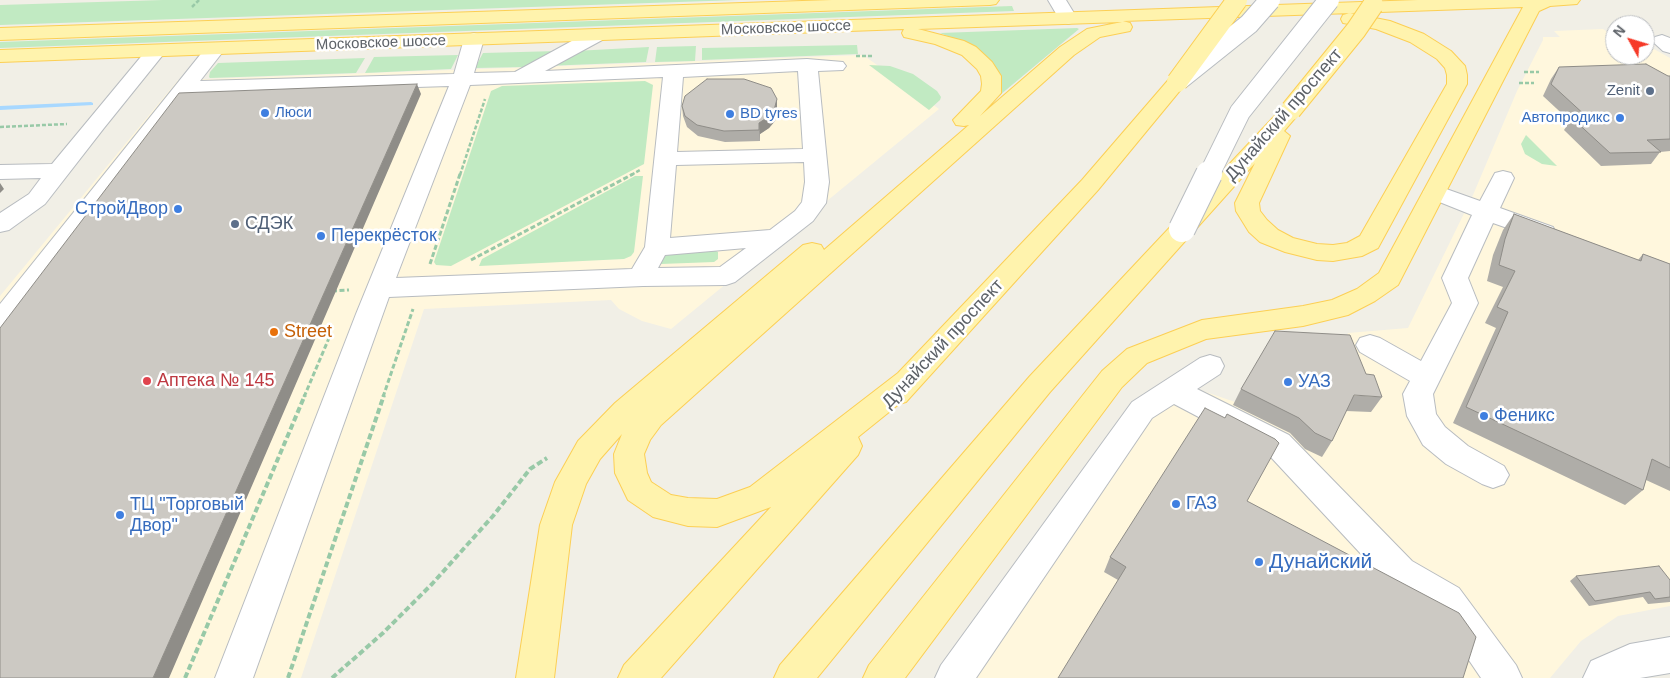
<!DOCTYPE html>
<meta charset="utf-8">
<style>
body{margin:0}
#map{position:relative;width:1670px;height:678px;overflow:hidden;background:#f1efe6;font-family:Helvetica,sans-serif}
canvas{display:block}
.north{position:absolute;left:1605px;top:15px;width:50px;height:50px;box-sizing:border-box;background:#fff;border:1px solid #bec0c3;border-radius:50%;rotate:309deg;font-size:14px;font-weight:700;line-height:20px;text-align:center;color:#5d6268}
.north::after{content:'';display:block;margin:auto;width:18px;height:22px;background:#f63927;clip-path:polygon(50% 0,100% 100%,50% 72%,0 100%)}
</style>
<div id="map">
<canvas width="1670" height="678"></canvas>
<div class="north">N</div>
</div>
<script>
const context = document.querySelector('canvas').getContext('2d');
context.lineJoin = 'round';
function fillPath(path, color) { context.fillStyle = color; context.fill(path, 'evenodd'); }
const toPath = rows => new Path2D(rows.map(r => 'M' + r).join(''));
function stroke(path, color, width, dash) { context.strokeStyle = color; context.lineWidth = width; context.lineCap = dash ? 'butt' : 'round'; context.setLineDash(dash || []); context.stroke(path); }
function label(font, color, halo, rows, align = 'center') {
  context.font = font + ' Helvetica,sans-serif'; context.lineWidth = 5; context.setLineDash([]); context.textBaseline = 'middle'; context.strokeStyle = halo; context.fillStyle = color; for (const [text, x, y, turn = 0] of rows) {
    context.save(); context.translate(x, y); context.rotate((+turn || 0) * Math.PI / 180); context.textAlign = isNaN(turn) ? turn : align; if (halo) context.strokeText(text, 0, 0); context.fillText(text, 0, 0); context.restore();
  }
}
fillPath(toPath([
 [1603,29,1615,37,1615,55,1645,55,1645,44,1670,58,1670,606,1618,616,1581,641,1550,678,964,678,1171,380,1235,402,1340,351,1348,333,1408,328,1473,195,1517,91,1543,40,1543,37,1560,37,1554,31],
 [863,55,939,109,671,329,642,321,619,309,611,300,424,309,301,678,0,678,0,296,178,80]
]), '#fff7dd');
fillPath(toPath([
 [163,0,738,0,0,25,0,5],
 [1012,6,1014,11,0,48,0,42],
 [1077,28,1079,29,994,100,965,43,940,33],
 [857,45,858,54,702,60,702,48],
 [696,46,695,61,655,62,657,47],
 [649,47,646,62,545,66,575,51],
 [558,51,526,67,475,68,483,53],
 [458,55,451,69,365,73,374,57],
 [365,58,356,73,210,78,209,77,210,72,218,63],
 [869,65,890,66,913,74,937,91,941,97,940,100,929,110],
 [645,81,653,85,644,164,451,266,436,265,434,262,491,91,502,86],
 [1526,135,1557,166,1542,164,1525,154,1521,144],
 [635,176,643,176,634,252,631,256,624,259,479,266,482,259],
 [714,250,718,252,718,259,714,262,661,264,658,261,660,255]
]), '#c1eac2');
fillPath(toPath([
 [91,102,93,103,93,105,0,110,0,106,91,102]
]), '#a8d8ff');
const minor = toPath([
 [1048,0,1066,0,1077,18,1075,22,1068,24,1061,22,1048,0],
 [597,29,604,31,606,35,604,39,545,71,807,59,843,62,846,66,843,70,818,71,829,182,826,203,813,221,735,282,726,285,643,286,389,297,253,678,215,678,356,314,449,86,191,94,10,330,0,333,0,304,208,45,215,43,222,45,225,49,200,81,454,74,464,39,467,35,474,33,481,35,484,39,474,73,515,72,590,31,597,29],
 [798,71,803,149,677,152,683,77,798,71],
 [663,77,645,247,632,269,396,278,470,85,663,77],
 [804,162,805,182,802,202,795,211,770,230,670,238,676,165,804,162],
 [746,248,720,267,658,268,665,255,746,248],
 [1662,35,1670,38,1670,53,1663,51,1652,41,1655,37,1662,35],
 [156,45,163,47,166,51,104,128,45,204,9,230,0,232,0,213,29,194,41,178,0,179,0,165,52,164,149,47,156,45],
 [1503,171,1511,173,1514,178,1500,208,1553,227,1556,233,1553,239,1544,241,1493,223,1468,278,1478,303,1433,394,1436,414,1445,427,1468,446,1504,466,1509,475,1504,484,1493,488,1482,484,1446,464,1423,445,1407,416,1403,394,1410,381,1360,352,1356,345,1360,338,1370,335,1380,338,1421,361,1452,303,1442,278,1472,215,1427,197,1423,192,1427,187,1435,185,1480,201,1495,173,1503,171],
 [1210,355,1220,358,1224,366,1220,374,1197,389,1289,435,1412,561,1459,588,1516,665,1522,678,1481,678,1435,610,1388,583,1267,453,1174,404,1152,418,976,678,935,678,941,665,1132,402,1200,358,1210,355],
 [1670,637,1670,673,1640,678,1583,678,1591,661,1630,644,1670,637]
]);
const major = toPath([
 [832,0,999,0,996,4,990,5,0,40,0,28,832,0],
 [1418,0,1580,0,1577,4,1550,6,1539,11,1398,285,1375,301,1348,315,1303,326,1206,339,1147,363,1122,387,905,678,863,678,869,665,1102,371,1127,349,1202,320,1303,306,1332,300,1357,289,1379,273,1523,7,1123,21,1130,23,1132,27,1130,31,1100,37,1074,55,661,425,650,440,644,454,647,473,651,482,671,495,688,498,717,499,750,487,898,373,1082,180,1170,78,1177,76,1184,78,1187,82,1098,190,906,402,899,404,858,437,862,446,858,455,661,678,618,678,624,665,771,507,717,527,688,526,653,517,628,500,615,473,614,454,622,434,600,459,586,484,572,525,554,678,516,678,540,525,555,482,578,441,615,403,803,245,812,243,821,245,824,250,969,125,964,126,956,125,953,120,981,91,982,84,981,76,977,69,962,55,935,44,904,37,902,33,904,29,0,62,0,50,1418,0],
 [1122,22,1087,29,1060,47,980,116,1001,93,1001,76,992,62,976,47,964,41,918,29,1122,22],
 [1350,13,1390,21,1424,34,1451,51,1465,66,1467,75,1467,84,1378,248,1362,256,1333,261,1317,260,1285,252,1260,242,1249,232,1236,211,1235,203,1255,163,1050,392,817,678,774,678,780,665,1030,376,1284,106,1291,104,1298,106,1302,110,1284,131,1290,136,1259,203,1260,211,1267,220,1278,230,1293,238,1317,244,1333,245,1347,243,1360,236,1447,84,1447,75,1445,68,1437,59,1410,42,1376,29,1343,23,1341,19,1343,15,1350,13]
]);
stroke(minor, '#b8bcc0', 2);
stroke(major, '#fccf54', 2);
stroke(toPath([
 [192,7,199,0],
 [1638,21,1643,25],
 [856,56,873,56],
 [1524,72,1539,72],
 [1519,83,1534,83],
 [0,127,67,124],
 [460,175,485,99],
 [631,175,640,170]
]), '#98c9a7', 2.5, [4, 2]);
stroke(toPath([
 [471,260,633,174],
 [430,264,460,174],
 [332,291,349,290],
 [304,397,329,338],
 [383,397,413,309]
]), '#98c9a7', 3, [5, 2.5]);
stroke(toPath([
 [185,678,305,395],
 [288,678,384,395],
 [332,678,383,633,432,584,493,516,530,469,547,458]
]), '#98c9a7', 4, [6, 3]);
fillPath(minor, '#fff');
fillPath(major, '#fff3ad');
const minorBridgeFar1 = toPath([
 [1179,80,1249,24,1270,0],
 [1209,175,1240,112,1329,0]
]);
const minorBridge = toPath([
 [1182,229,1209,174]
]);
const majorBridge = toPath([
 [1177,82,1237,0],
 [1291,110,1356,30,1373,5]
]);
stroke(minorBridgeFar1, '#b8bcc0', 22, []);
stroke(minorBridge, '#b8bcc0', 28, []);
stroke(majorBridge, '#fccf54', 22, []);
stroke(minorBridgeFar1, '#fff', 20);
stroke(minorBridge, '#fff', 26);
stroke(majorBridge, '#fff3ad', 20);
fillPath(toPath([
 [1559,67,1670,76,1670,151,1660,152,1651,164,1601,166,1564,130,1570,121,1543,96,1551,79],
 [682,106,777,110,775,121,769,128,760,134,760,141,725,142,698,136,687,127,683,116],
 [1514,214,1638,260,1643,254,1670,264,1670,491,1646,480,1643,490,1625,505,1453,423,1496,328,1485,323,1503,287,1487,281,1493,255,1503,230],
 [1241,389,1382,397,1371,412,1346,411,1332,441,1322,457,1305,449,1290,433,1233,405],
 [1247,501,1118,580,1104,572,1110,557],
 [1576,576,1670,580,1670,602,1648,604,1643,597,1589,606,1570,581]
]), '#afada8');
fillPath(toPath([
 [417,84,421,94,169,678,153,678],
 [777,99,777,110,775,121,769,128,760,134,760,141,759,123],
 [0,183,4,189,0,193]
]), '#8f8d88');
const building = toPath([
 [1646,64,1668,76,1670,76,1670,139,1647,140,1661,152,1610,153,1572,118,1587,117,1551,84,1559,67,1646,64],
 [707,79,744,79,771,88,777,99,774,110,768,117,759,123,759,130,724,131,697,125,685,116,682,106,685,96,707,79],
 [417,84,153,678,0,678,0,328,179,93,417,84],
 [1514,214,1641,261,1643,254,1670,264,1670,468,1652,459,1643,490,1466,407,1508,312,1497,307,1515,271,1499,265,1505,239,1514,214],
 [1275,331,1350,335,1366,374,1374,375,1382,397,1354,395,1332,441,1315,433,1299,418,1241,389,1275,331],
 [1205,408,1225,418,1227,414,1275,439,1279,443,1247,501,1459,613,1476,637,1463,678,1058,678,1126,567,1110,557,1205,408],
 [1659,566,1670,580,1670,597,1655,599,1650,592,1595,601,1576,576,1659,566]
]);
fillPath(building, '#ccc9c3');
stroke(building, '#8f8d88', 1);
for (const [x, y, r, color] of [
 [1650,91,5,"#5c6f8a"],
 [265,113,5,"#3f7fe0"],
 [730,114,5,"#3f7fe0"],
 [1620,118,5,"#3f7fe0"],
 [178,209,5,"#3f7fe0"],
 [235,224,5,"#5c6f8a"],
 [321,236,5,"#3f7fe0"],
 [274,332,5,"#e8710a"],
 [147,381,5,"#e0444e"],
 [1288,382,5,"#3f7fe0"],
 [1484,416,5,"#3f7fe0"],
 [1176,504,5,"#3f7fe0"],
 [120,515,5,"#3f7fe0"],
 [1259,562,5,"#3f7fe0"]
]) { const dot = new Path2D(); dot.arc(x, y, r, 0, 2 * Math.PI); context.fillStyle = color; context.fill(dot); stroke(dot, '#fff', 2); }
label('15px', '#5d6268', '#fff', [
 ["Московское шоссе",786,28,-2],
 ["Московское шоссе",381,43,-2]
]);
label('15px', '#4e5e75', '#fff', [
 ["Zenit",1640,91]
], 'right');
label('15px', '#366cbe', '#fff', [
 ["Люси",275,113],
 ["BD tyres",740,114],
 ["Автопродикс",1610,118,"right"]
], 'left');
label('18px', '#5d6268', '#fff', [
 ["Дунайский проспект",1284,115,-49],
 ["Дунайский проспект",943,344,-47]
]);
label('18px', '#366cbe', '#fff', [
 ["СтройДвор",168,209,"right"],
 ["Перекрёсток",331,236],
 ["УАЗ",1298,382],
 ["Феникс",1494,416],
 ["ГАЗ",1186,504],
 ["ТЦ \"Торговый",130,505],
 ["Двор\"",130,526]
], 'left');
label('18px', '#4e5e75', '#fff', [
 ["СДЭК",245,224]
], 'left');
label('18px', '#c56008', '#fff', [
 ["Street",284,332]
], 'left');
label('18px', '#be3a42', '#fff', [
 ["Аптека № 145",157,381]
], 'left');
label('21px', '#366cbe', '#fff', [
 ["Дунайский",1269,562]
], 'left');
</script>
